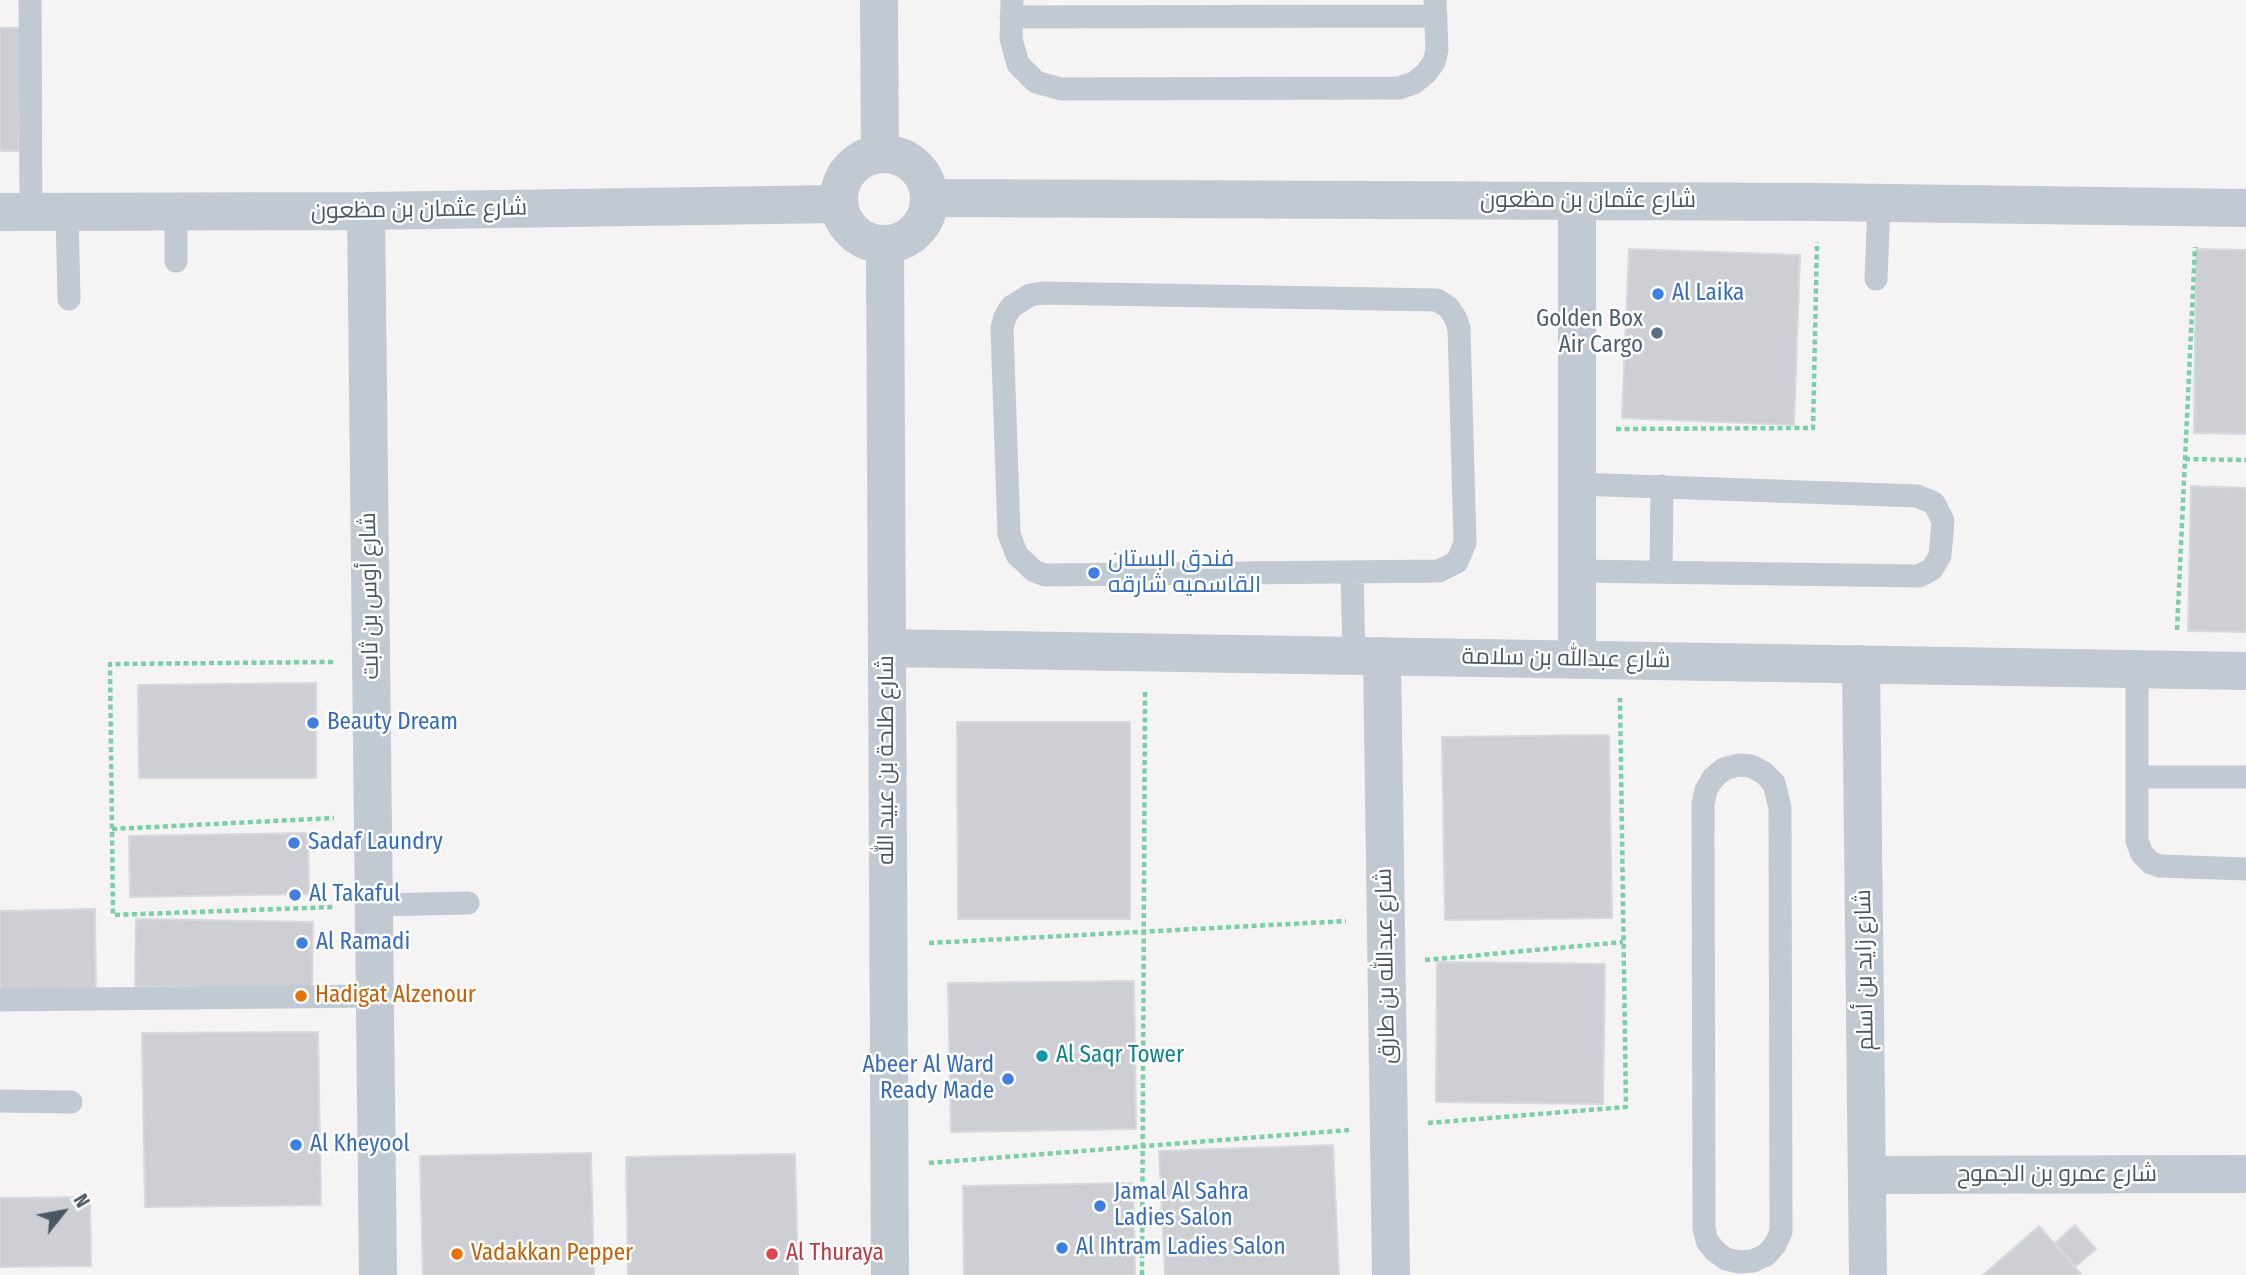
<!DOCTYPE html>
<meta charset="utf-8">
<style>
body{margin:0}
#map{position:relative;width:2246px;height:1275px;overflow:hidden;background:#f5f3f3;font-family:"Fira Sans Condensed",sans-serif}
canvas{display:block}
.north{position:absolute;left:28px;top:1177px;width:70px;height:70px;-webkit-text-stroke:5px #fff;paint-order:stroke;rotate:59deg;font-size:19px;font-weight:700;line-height:28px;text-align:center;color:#4a5661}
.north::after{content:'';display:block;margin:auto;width:24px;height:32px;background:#4a5661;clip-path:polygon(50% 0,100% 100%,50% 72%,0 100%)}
</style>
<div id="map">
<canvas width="2246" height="1275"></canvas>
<div class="north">N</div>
</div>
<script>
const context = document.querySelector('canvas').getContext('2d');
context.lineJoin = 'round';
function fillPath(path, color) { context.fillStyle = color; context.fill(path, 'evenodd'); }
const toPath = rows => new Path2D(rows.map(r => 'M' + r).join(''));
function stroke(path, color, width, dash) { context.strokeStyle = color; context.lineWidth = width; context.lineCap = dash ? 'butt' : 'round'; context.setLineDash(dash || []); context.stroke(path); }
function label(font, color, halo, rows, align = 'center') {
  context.font = font + ' "Fira Sans Condensed",Cairo,sans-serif'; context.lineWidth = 5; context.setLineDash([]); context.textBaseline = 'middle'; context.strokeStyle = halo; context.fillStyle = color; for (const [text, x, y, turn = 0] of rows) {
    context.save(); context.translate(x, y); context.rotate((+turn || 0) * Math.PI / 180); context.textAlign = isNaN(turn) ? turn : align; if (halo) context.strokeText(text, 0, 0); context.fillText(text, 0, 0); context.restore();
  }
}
const building = toPath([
 [0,28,21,28,19,151,0,151,0,28],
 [1629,249,1800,255,1794,425,1622,418,1629,249],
 [2196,249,2246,250,2246,434,2194,433,2196,249],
 [2191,486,2246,488,2246,632,2188,631,2191,486],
 [316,683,316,778,139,778,138,685,316,683],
 [957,722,1130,722,1130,919,958,919,957,722],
 [1609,735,1612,918,1445,920,1442,737,1609,735],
 [308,833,309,894,130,897,129,836,308,833],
 [95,909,96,995,0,996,0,911,95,909],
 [136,919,313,922,312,989,135,986,136,919],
 [1437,962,1605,964,1603,1104,1436,1102,1437,962],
 [1134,981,1136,1129,951,1132,948,983,1134,981],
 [318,1032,321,1205,145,1207,142,1033,318,1032],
 [1333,1145,1339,1275,1165,1275,1159,1151,1333,1145],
 [591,1153,594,1275,423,1275,420,1156,591,1153],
 [795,1154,798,1275,628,1275,626,1157,795,1154],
 [1133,1183,1135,1275,964,1275,963,1186,1133,1183],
 [90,1197,91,1266,0,1267,0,1198,90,1197],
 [2075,1225,2096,1249,2075,1267,2055,1243,2075,1225],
 [2039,1226,2082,1275,1983,1275,2039,1226]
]);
fillPath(building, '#cdcfd5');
stroke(building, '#d7d9de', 2);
stroke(toPath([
 [1616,429,1813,428,1817,242],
 [2185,459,2246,460],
 [2177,630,2195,247],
 [333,662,110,664,113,915,334,907],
 [112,829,334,818],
 [929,943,1346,921],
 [1425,960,1623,942],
 [1428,1123,1626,1107,1620,698],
 [929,1163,1349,1130],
 [1142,1275,1145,691]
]), '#7ad0a6', 4.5, [5, 3.5]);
stroke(toPath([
 [30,0,31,212],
 [1012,0,1011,39,1018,64,1036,82,1061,89,1399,88,1414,83,1426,73,1434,62,1437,50,1435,0],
 [1011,17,1436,16],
 [67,212,69,299],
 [176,212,176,261],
 [1876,279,1879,203],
 [1042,293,1437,300,1448,307,1455,317,1459,328,1465,543,1457,562,1439,571,1045,575,1034,571,1017,555,1009,534,1002,328,1005,317,1011,307,1030,295,1042,293],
 [1577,484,1917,496,1934,503,1943,521,1940,556,1932,569,1919,576,1577,571],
 [1352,572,1354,656],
 [1661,572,1662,486],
 [2137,669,2137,841,2142,854,2151,863,2160,866,2246,869],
 [1738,765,1751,766,1764,773,1774,783,1780,808,1781,1232,1775,1245,1766,1255,1753,1261,1739,1262,1726,1259,1715,1251,1707,1241,1704,1228,1703,804,1706,790,1713,778,1724,769,1738,765],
 [2137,777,2246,777],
 [374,905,468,903],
 [0,1000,375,996],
 [0,1101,71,1102]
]), '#c1cad2', 23);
stroke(toPath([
 [879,0,880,153],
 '839 199a45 45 0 1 1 90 0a45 45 0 1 1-90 0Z',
 [929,198,1818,202,2246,208],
 [1577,201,1577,660],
 [366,211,378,1275],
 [0,212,366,211,838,204],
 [885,244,890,1275],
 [887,648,2246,671],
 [1382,656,1391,1275],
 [1861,664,1868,1275],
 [1867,1175,2246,1174]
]), '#c1cad2', 38);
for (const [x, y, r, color] of [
 [1658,294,7,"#3f7fe0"],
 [1657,333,7,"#5c6f8a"],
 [1094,573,7,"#3f7fe0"],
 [313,723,7,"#3f7fe0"],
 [294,843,7,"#3f7fe0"],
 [295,895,7,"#3f7fe0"],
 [302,943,7,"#3f7fe0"],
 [301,996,7,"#e8710a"],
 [1042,1056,7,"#0f9aa8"],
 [1008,1079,7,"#3f7fe0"],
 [296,1145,7,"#3f7fe0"],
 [1100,1206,7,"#3f7fe0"],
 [1062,1248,7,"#3f7fe0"],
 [457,1254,7,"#e8710a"],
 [772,1254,7,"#e0444e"]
]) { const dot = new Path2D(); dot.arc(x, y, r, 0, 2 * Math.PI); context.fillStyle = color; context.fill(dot); stroke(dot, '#fff', 2.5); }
label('23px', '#4a5661', '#fff', [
 ["شارع عثمان بن مظعون",1588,201],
 ["شارع عثمان بن مظعون",419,210,-1],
 ["شارع أوس بن ثابت",370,596,-91],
 ["شارع عبدالله بن سلامة",1566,659,1],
 ["شارع طلحة بن عبيد الله",887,760,-90],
 ["شارع عبدالله بن طارق",1386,966,-91],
 ["شارع زايد بن أسلم",1865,970,-91],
 ["شارع عمرو بن الجموح",2057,1175]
]);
label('23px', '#366cbe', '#fff', [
 ["Al Laika",1672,294],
 ["فندق البستان",1108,560],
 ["القاسميه شارقه",1108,586],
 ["Beauty Dream",327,723],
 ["Sadaf Laundry",308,843],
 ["Al Takaful",309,895],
 ["Al Ramadi",316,943],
 ["Abeer Al Ward",994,1066,"right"],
 ["Ready Made",994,1092,"right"],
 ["Al Kheyool",310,1145],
 ["Jamal Al Sahra",1114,1193],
 ["Ladies Salon",1114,1219],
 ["Al Ihtram Ladies Salon",1076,1248]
], 'left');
label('23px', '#4e5e75', '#fff', [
 ["Golden Box",1643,320],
 ["Air Cargo",1643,346]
], 'right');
label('23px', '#c56008', '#fff', [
 ["Hadigat Alzenour",315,996],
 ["Vadakkan Pepper",471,1254]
], 'left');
label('23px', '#0d838f', '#fff', [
 ["Al Saqr Tower",1056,1056]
], 'left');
label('23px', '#be3a42', '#fff', [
 ["Al Thuraya",786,1254]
], 'left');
</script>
